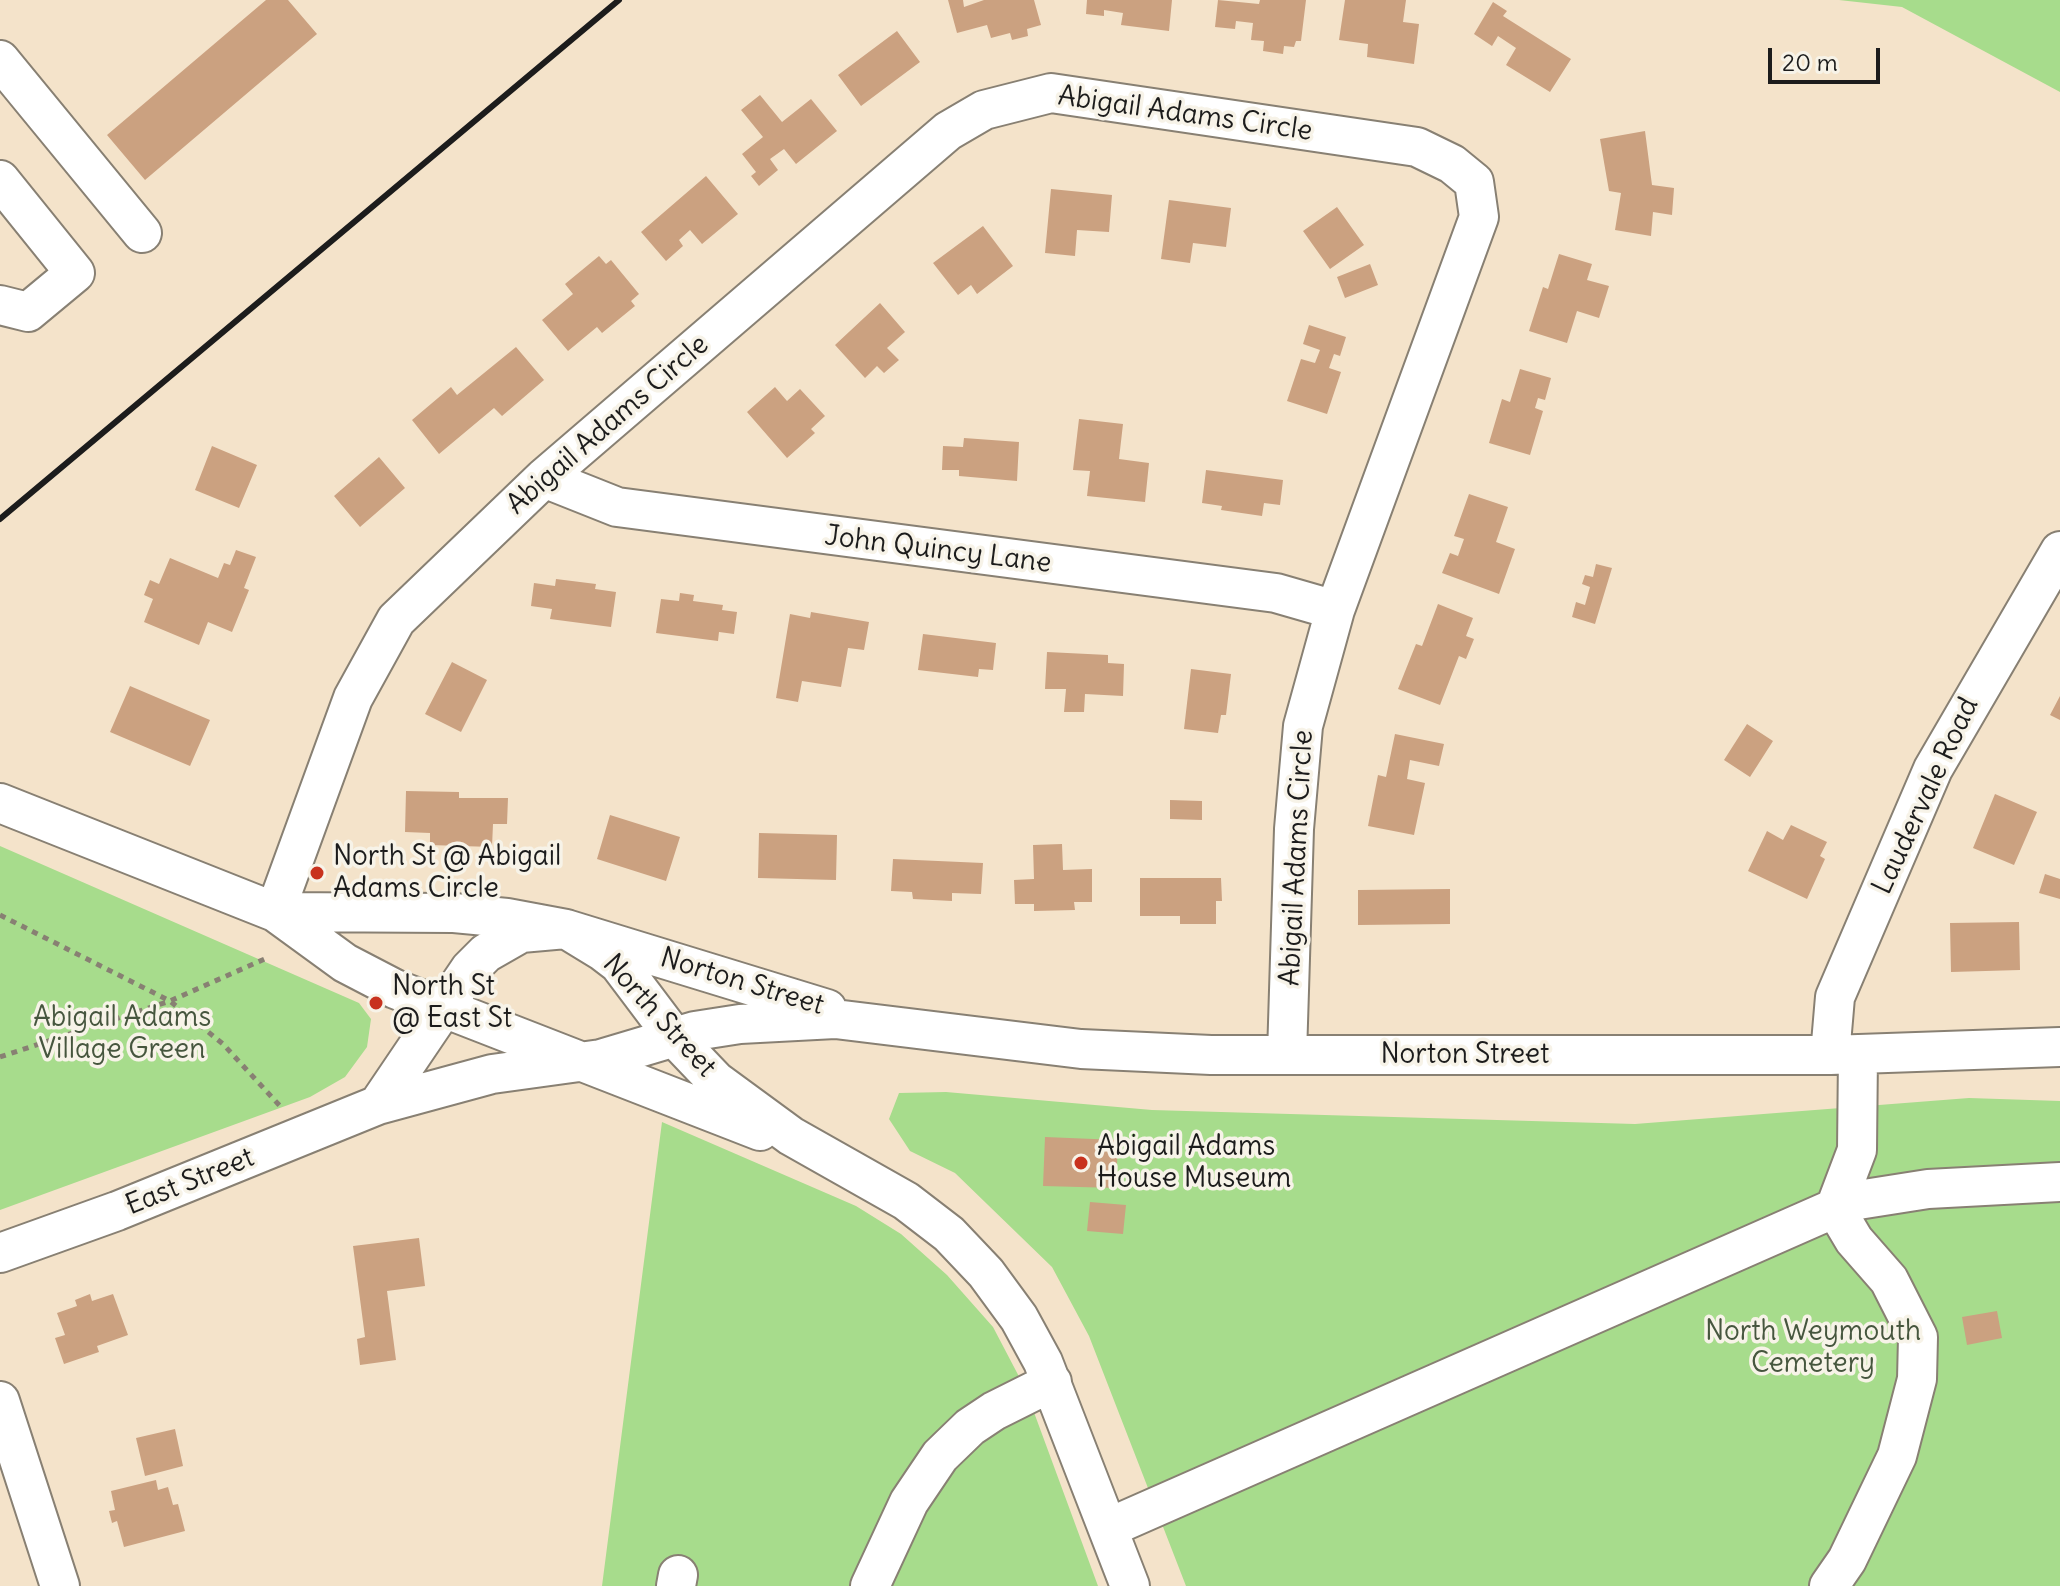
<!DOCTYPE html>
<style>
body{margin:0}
#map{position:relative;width:2060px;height:1586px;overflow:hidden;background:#f4e3ca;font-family:Delius,sans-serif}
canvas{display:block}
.scale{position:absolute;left:1768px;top:48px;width:112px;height:36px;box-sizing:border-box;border:4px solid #1c1c1c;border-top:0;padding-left:10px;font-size:24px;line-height:28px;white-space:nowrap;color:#1c1c1c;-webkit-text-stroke:6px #f7f3e8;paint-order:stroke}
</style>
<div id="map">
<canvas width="2060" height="1586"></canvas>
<div class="scale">20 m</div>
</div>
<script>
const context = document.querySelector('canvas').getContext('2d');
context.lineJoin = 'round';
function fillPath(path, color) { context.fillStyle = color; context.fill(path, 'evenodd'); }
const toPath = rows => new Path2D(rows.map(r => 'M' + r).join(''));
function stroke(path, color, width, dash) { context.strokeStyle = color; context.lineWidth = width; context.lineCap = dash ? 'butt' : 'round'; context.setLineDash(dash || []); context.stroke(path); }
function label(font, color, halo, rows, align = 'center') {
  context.font = font + ' Delius,sans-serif'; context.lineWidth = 7; context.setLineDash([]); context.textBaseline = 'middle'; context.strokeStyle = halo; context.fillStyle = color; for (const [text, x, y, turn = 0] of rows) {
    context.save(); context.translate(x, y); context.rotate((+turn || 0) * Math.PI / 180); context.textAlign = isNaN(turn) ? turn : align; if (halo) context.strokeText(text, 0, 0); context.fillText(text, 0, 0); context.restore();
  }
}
fillPath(toPath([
 [1839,0,2060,0,2060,92,1902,7],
 [0,846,359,1003,371,1019,367,1047,345,1077,310,1097,0,1210],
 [946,1092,1152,1110,1635,1124,1969,1098,2060,1101,2060,1586,1186,1586,1089,1336,1052,1267,955,1173,910,1151,889,1119,899,1093],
 [662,1122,856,1206,901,1234,947,1275,993,1327,1025,1388,1098,1586,602,1586]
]), '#a7dc8c');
fillPath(toPath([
 [266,0,288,0,317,34,145,180,107,135],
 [948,0,963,0,964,7,984,0,1034,0,1041,25,1027,29,1028,36,1012,40,1010,33,991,38,987,25,957,33],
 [1087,0,1172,0,1169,31,1121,25,1123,13,1104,10,1104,16,1086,14],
 [1218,0,1259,4,1260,0,1306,0,1301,41,1296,41,1294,47,1284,46,1283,54,1263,51,1264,41,1251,40,1253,23,1236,21,1235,29,1215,27],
 [1345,0,1406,0,1403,22,1419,24,1414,64,1367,57,1368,44,1339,40],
 [1493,2,1507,11,1503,16,1571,59,1550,92,1506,65,1516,48,1498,36,1492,46,1474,34],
 [897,31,920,62,861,106,838,75],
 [760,95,782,122,811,99,837,131,796,164,784,149,770,159,778,170,759,186,751,176,756,172,742,154,763,137,741,110],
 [1645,131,1652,185,1674,188,1672,215,1653,212,1651,236,1615,230,1621,193,1609,191,1600,139],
 [706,176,738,214,702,244,690,230,679,240,683,246,666,261,641,232],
 [1051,189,1112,195,1109,232,1077,230,1075,256,1045,253],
 [1169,200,1231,208,1226,247,1193,243,1190,263,1161,259],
 [1337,207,1364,245,1330,269,1303,231],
 [983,226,1013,266,977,294,971,285,958,295,933,263],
 [1559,254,1592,264,1587,280,1609,286,1599,318,1577,311,1567,343,1529,331,1543,287,1548,289],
 [599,256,606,264,611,260,639,294,631,301,635,306,602,333,597,327,568,351,542,320,573,294,565,284],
 [1370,264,1378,285,1345,298,1337,277],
 [880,303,905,332,887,348,899,360,884,373,877,366,865,378,835,345],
 [1309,325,1346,337,1340,356,1334,354,1329,368,1341,372,1327,414,1287,401,1301,359,1315,363,1320,350,1303,344],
 [516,347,544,380,502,416,494,408,439,454,412,420,451,387,457,395],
 [1520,369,1551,378,1545,400,1538,398,1535,408,1543,411,1530,455,1489,443,1502,399,1510,402],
 [775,387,787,401,800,389,825,416,811,429,815,433,787,458,747,412],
 [1079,419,1123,424,1119,459,1149,463,1145,502,1087,496,1090,471,1073,470],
 [964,438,1019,442,1017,481,959,476,959,470,942,470,943,446,963,447],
 [212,446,257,465,239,508,195,490],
 [379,457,405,488,360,527,334,496],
 [1206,470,1283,480,1280,505,1264,503,1262,516,1221,510,1222,506,1202,503],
 [1469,494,1508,507,1496,542,1515,549,1499,594,1442,573,1450,553,1458,556,1464,539,1454,536],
 [236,550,256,557,244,588,249,590,232,632,208,622,199,645,144,622,153,599,144,595,150,580,159,584,170,558,218,578,224,563,230,565],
 [1596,564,1612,568,1595,624,1572,617,1576,602,1585,605,1590,587,1582,584,1585,575,1593,577],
 [556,579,596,584,595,589,616,592,611,627,550,619,552,609,531,606,534,583,555,586],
 [680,593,694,595,693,601,723,605,722,610,737,612,734,634,719,632,718,641,656,633,661,599,679,601],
 [1438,604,1473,618,1466,636,1474,639,1466,659,1459,656,1440,705,1398,689,1416,644,1422,646],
 [811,612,869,622,864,650,848,648,841,687,802,681,798,702,776,698,790,614,810,618],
 [923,634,996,643,993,670,979,669,978,677,918,670],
 [1047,652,1108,655,1108,663,1124,664,1123,696,1085,694,1084,712,1064,712,1066,689,1045,689],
 [452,662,487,680,461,732,425,714],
 [1191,669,1231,674,1226,715,1221,715,1218,733,1184,729],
 [130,686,210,720,190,766,110,732],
 [2060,696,2060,720,2050,715],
 [1747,724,1773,741,1750,777,1724,760],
 [1395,734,1444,744,1439,766,1410,760,1407,779,1425,783,1414,835,1368,826,1378,775,1386,777],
 [406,791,459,792,459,798,508,798,507,824,493,824,492,847,430,845,430,833,405,832],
 [1995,794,2037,812,2014,865,1973,848],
 [1170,800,1202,801,1202,820,1170,819],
 [610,815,680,837,666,881,597,859],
 [1791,825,1827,842,1820,856,1825,859,1807,899,1748,871,1767,831,1783,840],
 [759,833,837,835,836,880,758,878],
 [1062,844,1063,870,1092,869,1092,902,1074,902,1075,910,1034,911,1034,904,1015,904,1014,880,1034,879,1033,845],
 [893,859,983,863,981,894,952,893,952,901,913,899,912,892,891,891],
 [2045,874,2060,879,2060,899,2039,893],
 [1140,878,1221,878,1222,901,1216,901,1216,924,1180,924,1180,916,1140,916],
 [1450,889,1450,924,1358,925,1358,890],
 [2019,922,2020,970,1951,972,1950,923],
 [1045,1137,1118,1140,1116,1188,1043,1186],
 [1090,1202,1126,1205,1123,1234,1087,1231],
 [419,1238,425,1286,387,1291,396,1360,360,1365,357,1339,365,1337,353,1246],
 [90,1294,92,1301,113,1294,128,1335,97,1346,99,1352,64,1364,55,1338,65,1335,57,1313,77,1306,75,1300],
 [1997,1311,2002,1338,1967,1345,1962,1317],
 [175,1429,183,1466,145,1476,136,1438],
 [156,1480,158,1490,168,1487,173,1505,178,1504,185,1531,124,1547,117,1521,112,1523,109,1511,115,1510,111,1491]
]), '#cba180');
const minor = toPath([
 [0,60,142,233],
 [0,180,75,273,28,312,0,305],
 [544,478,617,507,1276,593,1335,610],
 [0,803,275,912,345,963,395,989,760,1131],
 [275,912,353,698,396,620,544,478,948,131,984,110,1051,93,1417,147,1452,164,1474,182,1479,217,1335,610,1303,726,1294,829,1287,1055],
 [275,912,454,913,507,918,566,929,602,951,619,964,674,1037,716,1081,791,1136,906,1201,949,1234,986,1273,1019,1318,1043,1362,1130,1586],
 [1830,1055,1835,997,1933,769,2060,551],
 [378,1105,470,969,486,953,521,933,566,929,827,1009],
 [0,1253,117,1211,378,1105,492,1074,601,1059,695,1031,740,1024,835,1019,1081,1049,1211,1055,1830,1055,2060,1047],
 [0,1401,60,1586],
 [1108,1528,1835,1208,1857,1150,1858,1055],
 [676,1586,678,1575],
 [870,1586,909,1502,940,1456,970,1427,994,1411,1052,1382],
 [1829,1586,1847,1560,1897,1456,1917,1379,1918,1337,1889,1280,1854,1240,1835,1208,1858,1200,1928,1189,2060,1182]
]);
stroke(minor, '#888073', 42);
stroke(toPath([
 [0,915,170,1001,223,1044,280,1106],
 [0,1057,170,1001,269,957]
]), '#888073', 5, [6, 6]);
stroke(minor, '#fff', 38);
stroke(toPath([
 [0,519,619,0]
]), '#1c1c1c', 6);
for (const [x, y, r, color] of [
 [317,873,8,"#c8321e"],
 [376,1003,8,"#c8321e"],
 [1081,1163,8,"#c8321e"]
]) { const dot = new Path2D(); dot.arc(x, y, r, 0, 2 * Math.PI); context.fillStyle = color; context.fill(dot); stroke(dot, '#f7f3e8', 3); }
label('28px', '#1c1c1c', '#f7f3e8', [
 ["Abigail Adams Circle",1185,114,8],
 ["Abigail Adams Circle",608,425,-41],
 ["John Quincy Lane",938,550,7],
 ["Laudervale Road",1926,796,-65],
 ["Abigail Adams Circle",1297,858,-87],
 ["Norton Street",742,982,17],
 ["North Street",659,1016,48],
 ["Norton Street",1465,1055],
 ["East Street",190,1182,-22]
]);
label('28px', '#1c1c1c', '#f7f3e8', [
 ["North St @ Abigail",333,857],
 ["Adams Circle",333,889],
 ["North St",392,987],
 ["@ East St",392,1019],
 ["Abigail Adams",1097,1147],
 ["House Museum",1097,1179]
], 'left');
label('28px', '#46563e', '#f7f3e8', [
 ["Abigail Adams",122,1018],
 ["Village Green",122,1050],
 ["North Weymouth",1813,1332],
 ["Cemetery",1813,1364]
]);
</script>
